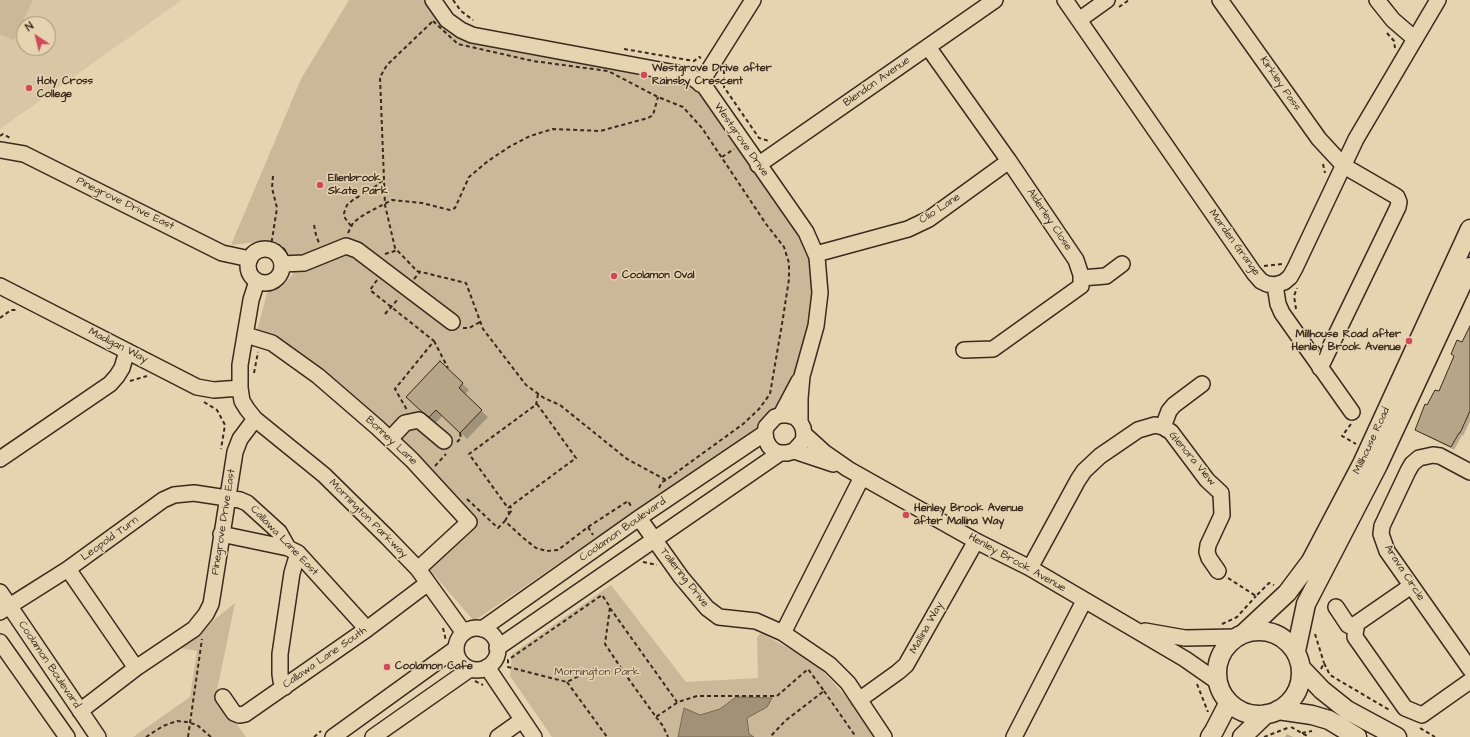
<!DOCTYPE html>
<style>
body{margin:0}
#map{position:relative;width:1470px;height:737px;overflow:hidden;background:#e6d4b1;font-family:"Architects Daughter",sans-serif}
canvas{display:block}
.north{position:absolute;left:16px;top:16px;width:40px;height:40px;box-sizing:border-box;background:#e6d4b1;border:1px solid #a29076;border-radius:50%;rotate:325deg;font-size:11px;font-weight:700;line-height:16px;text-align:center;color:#3b2a1e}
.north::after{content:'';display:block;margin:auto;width:14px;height:18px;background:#d1495b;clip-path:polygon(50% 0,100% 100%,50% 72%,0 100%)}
</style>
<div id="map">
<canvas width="1470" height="737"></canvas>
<div class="north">N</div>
</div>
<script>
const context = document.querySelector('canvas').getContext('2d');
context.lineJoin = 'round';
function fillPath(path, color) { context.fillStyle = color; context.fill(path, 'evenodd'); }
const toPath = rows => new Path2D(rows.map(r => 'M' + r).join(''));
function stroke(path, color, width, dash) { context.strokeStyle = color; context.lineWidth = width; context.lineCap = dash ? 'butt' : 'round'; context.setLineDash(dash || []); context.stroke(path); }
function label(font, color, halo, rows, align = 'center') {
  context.font = font + ' "Architects Daughter",sans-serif'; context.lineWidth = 3; context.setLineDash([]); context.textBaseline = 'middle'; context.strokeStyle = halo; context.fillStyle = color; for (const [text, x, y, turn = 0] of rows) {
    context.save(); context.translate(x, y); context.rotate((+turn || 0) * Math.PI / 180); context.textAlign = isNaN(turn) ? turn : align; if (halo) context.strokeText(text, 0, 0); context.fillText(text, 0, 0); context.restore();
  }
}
fillPath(toPath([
 [0,0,182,0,0,129],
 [24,24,48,24,48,48,24,48]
]), '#d8c6a5');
fillPath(toPath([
 [0,0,33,0,14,40,0,34],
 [349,0,424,0,441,23,671,76,702,91,798,231,811,256,813,302,797,378,782,399,752,432,474,621,429,569,477,525,416,458,257,331,267,293,282,287,293,274,289,257,279,247,257,242,231,245,301,79],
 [611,585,686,682,758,678,757,637,761,633,815,663,851,702,875,737,552,737,510,676,512,654],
 [235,603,216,695,246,737,133,737,190,697,197,651,174,647,205,627]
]), '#cab899');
const water = toPath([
 [736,697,772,698,767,707,747,718,749,734,754,737,678,737,684,708,700,715,720,709,736,697]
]);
fillPath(water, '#a39177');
stroke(water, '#796853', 1);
fillPath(toPath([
 [1470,335,1470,421,1463,436,1462,435,1454,450,1419,432,1416,429,1428,407,1439,393,1462,343],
 [440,363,469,390,464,395,488,417,467,439,443,415,436,423,428,418,414,404],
 [1287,734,1293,737,1285,737]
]), '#0003');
const building = toPath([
 [1470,326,1470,411,1460,433,1459,433,1451,447,1415,430,1425,404,1427,405,1435,390,1439,391,1454,356,1451,354,1457,340,1462,342,1470,326],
 [440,361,463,383,459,388,482,410,460,433,436,410,429,417,421,411,406,397,440,361]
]);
fillPath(building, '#b7a588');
stroke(building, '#3b2a1e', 1);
const minor = toPath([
 [433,0,447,20,461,30,472,35,676,73,693,78,705,87,806,232,817,257,820,293,816,326,802,376,800,398,800,422,803,428,804,434,803,441,794,451,787,453,780,453,774,451,769,446,766,440,765,433,766,427,775,417,781,415,788,415,795,417,800,422],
 [1065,0,1254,273,1261,281,1267,284,1275,285,1284,282,1290,277,1295,268,1356,139,1438,0],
 [1220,0,1319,139,1344,166,1394,195,1397,197,1399,202,1398,207,1320,368],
 [1377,0,1393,20,1415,39],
 [1079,20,1107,0],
 [928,47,1009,161,1076,260,1081,275,1081,286,993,349,964,350],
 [700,84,753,0],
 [0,150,24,154,222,253,250,259],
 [758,165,995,0],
 '248 266a17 17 0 1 1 34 0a17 17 0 1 1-34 0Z',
 [816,254,908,229,929,219,1009,161],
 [282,264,304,263,346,246,357,250,452,322],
 [1081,278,1106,276,1122,264],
 [257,281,251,300,240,365,240,388,242,401,247,409,255,419,324,475,387,537,418,569,464,633],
 [1275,285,1278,304,1282,313,1352,412],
 [0,286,197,387,214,390,240,388],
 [246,335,272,343,318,376,377,427,412,460,469,522,418,569],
 [781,415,799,381],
 [1163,427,1169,411,1174,405,1202,384],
 [804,434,825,453,848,469,976,541,1030,568,1185,659,1218,682],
 [390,439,405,423,419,420,444,441],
 [794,451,833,464],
 [0,459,110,384,117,376,122,368,127,351],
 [1470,472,1440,456,1433,455,1419,458,1412,464,1408,471,1382,526,1381,534,1387,551,1470,669],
 [639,518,681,577,707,608,719,617,756,621,783,633,830,665,848,683,884,737],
 [221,534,288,548],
 [1030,568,1078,480,1084,471,1100,456,1138,430,1155,425,1163,427,1171,432,1207,480,1221,493,1222,515,1208,545,1207,552,1209,558,1218,571],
 [68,569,136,668],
 [1411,586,1356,624,1355,637,1405,708,1422,715,1470,681],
 [0,592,98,737],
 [1336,607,1348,625,1356,629],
 [0,612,68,569,163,500,174,495,194,493,240,500,247,503,279,532,288,548,298,553,367,629],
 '456 649a21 21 0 1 1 42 0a21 21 0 1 1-42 0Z',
 [482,629,639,518,765,433],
 [1145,631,1185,638,1237,637],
 [783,633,862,477],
 [0,642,67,737],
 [497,648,780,453],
 [487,667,534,737],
 [285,687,281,681,280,674,280,654,292,573,298,553],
 [223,697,234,713,239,715,245,714,367,629,428,583],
 [859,700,898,672,906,665,976,541],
 [80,711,136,668,194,629,206,614,211,604,213,592,235,452,240,439,255,419],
 [333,737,455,649],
 [373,737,470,669],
 [498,737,522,720],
 [1014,737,1084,601]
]);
const major = toPath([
 '1217 673a42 42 0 1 1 84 0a42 42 0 1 1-84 0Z',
 [1243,634,1287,593,1311,561,1362,464,1470,229],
 [1296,651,1306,604,1378,465,1470,267],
 [1301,668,1322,690,1347,710,1397,737],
 [1278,710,1312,715,1329,720,1357,737],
 [1210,737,1214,731,1229,702],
 [1242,737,1266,714]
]);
stroke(minor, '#3b2a1e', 18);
stroke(major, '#3b2a1e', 21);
stroke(toPath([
 [453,0,461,11,473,20],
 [1119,7,1129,0],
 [433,21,458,44,533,61,608,71,658,97,683,107,702,128,766,224,784,247,789,263,789,279,783,318,770,394,759,409,743,424,666,480,627,459,560,405,544,398,526,385,483,329,466,283,417,271,395,248,385,205,380,77,387,65,433,21],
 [1387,33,1394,41,1395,48],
 [624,49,694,61,699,57,701,58],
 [724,70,724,87,759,138,769,141],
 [0,136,3,134,10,138],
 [722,157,734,149],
 [1323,164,1325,173],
 [273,176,272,188,277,208,271,246,279,245,286,251],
 [314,225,316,235,319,243],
 [351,226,345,218,344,213,347,205,354,199,371,190,384,179],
 [348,233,353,223,359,218,367,213,392,200,422,203,450,210,455,208,469,177,488,161,509,147,530,136,553,129,600,131,648,118,653,115,658,97],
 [254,246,271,246],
 [385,254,398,250],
 [1264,266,1283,264],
 [414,279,420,272],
 [377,280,370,290,434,341,395,389,407,410],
 [1296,309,1294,296,1297,288],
 [385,314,399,298],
 [0,318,11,310,17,310],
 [463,328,469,328,480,322],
 [434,341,448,368],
 [254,373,258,352],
 [130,381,147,376],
 [204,402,217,410,225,425,221,449],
 [537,404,576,458,508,508,469,454,537,404],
 [536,405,538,394],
 [1351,424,1342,436,1356,444],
 [457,442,461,438,460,433],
 [435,466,446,454],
 [659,488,662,482,666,480],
 [467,499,498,528,505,521,522,537,536,548,547,551,558,550,588,527,628,501,632,508],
 [509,514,512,510,510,506],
 [505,521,509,514,508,508],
 [588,527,593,535],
 [643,562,657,565],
 [1228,578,1256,596,1269,583,1274,585],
 [610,608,677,702],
 [1222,624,1237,617,1256,596],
 [443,628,446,641],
 [1315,634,1324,663],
 [1321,669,1324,663,1330,675,1391,711],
 [625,674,593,669,567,682,508,667,508,660,602,595,610,607,605,644,625,674,656,717,678,702,697,696,777,696,808,669,824,691,785,721,770,737],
 [475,681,483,685],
 [567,682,607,737],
 [1197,684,1208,712],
 [824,691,856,737],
 [656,717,663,726,668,737],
 [1291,727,1309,737],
 [1420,728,1435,737],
 [1302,733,1312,731],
 [146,737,163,726,177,721,187,722,197,725,211,737],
 [188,737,202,639],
 [314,737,321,731],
 [1264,737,1290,727]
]), '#3b2a1e', 2, [4, 3]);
stroke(minor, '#e6d4b1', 15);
stroke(major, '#e6d4b1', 18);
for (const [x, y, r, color] of [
 [644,75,4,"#d1495b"],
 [29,88,4,"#d1495b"],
 [320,185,4,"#d1495b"],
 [614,276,4,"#d1495b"],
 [1409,341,4,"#d1495b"],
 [906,515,4,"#d1495b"],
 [387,667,4,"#d1495b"]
]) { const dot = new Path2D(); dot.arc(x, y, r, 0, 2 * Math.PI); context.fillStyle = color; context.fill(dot); stroke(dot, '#e6d4b1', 1.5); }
label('bold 11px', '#3b2a1e', '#e6d4b1', [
 ["Westgrove Drive after",652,69],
 ["Rainsby Crescent",652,82],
 ["Holy Cross",37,82],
 ["College",37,95],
 ["Ellenbrook",328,179],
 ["Skate Park",328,192],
 ["Coolamon Oval",622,276],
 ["Millhouse Road after",1401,335,"right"],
 ["Henley Brook Avenue",1401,348,"right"],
 ["Henley Brook Avenue",914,509],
 ["after Mallina Way",914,522],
 ["Coolamon Cafe",395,667]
], 'left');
label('11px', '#3b2a1e', '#e6d4b1', [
 ["Blendon Avenue",877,82,-35],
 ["Kirkley Pass",1280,84,55],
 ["Westgrove Drive",741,140,55],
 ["Pinegrove Drive East",125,204,26],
 ["Clio Lane",940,209,-33],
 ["Alderley Close",1049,220,56],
 ["Marden Grange",1234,243,54],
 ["Madigan Way",118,346,27],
 ["Bonney Lane",391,441,43],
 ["Millhouse Road",1372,441,-65],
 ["Glenora View",1192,459,50],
 ["Mornington Parkway",368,519,45],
 ["Pinegrove Drive East",224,522,-81],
 ["Coolamon Boulevard",623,530,-35],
 ["Leopold Turn",110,539,-36],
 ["Callawa Lane East",284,541,46],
 ["Henley Brook Avenue",1017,563,29],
 ["Arava Circle",1404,573,57],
 ["Tallering Drive",684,578,52],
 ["Mallina Way",927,628,-61],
 ["Callawa Lane South",325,658,-35],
 ["Coolamon Boulevard",49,665,56]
]);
label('11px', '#503f30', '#e6d4b1', [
 ["Mornington Park",597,673]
]);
</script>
